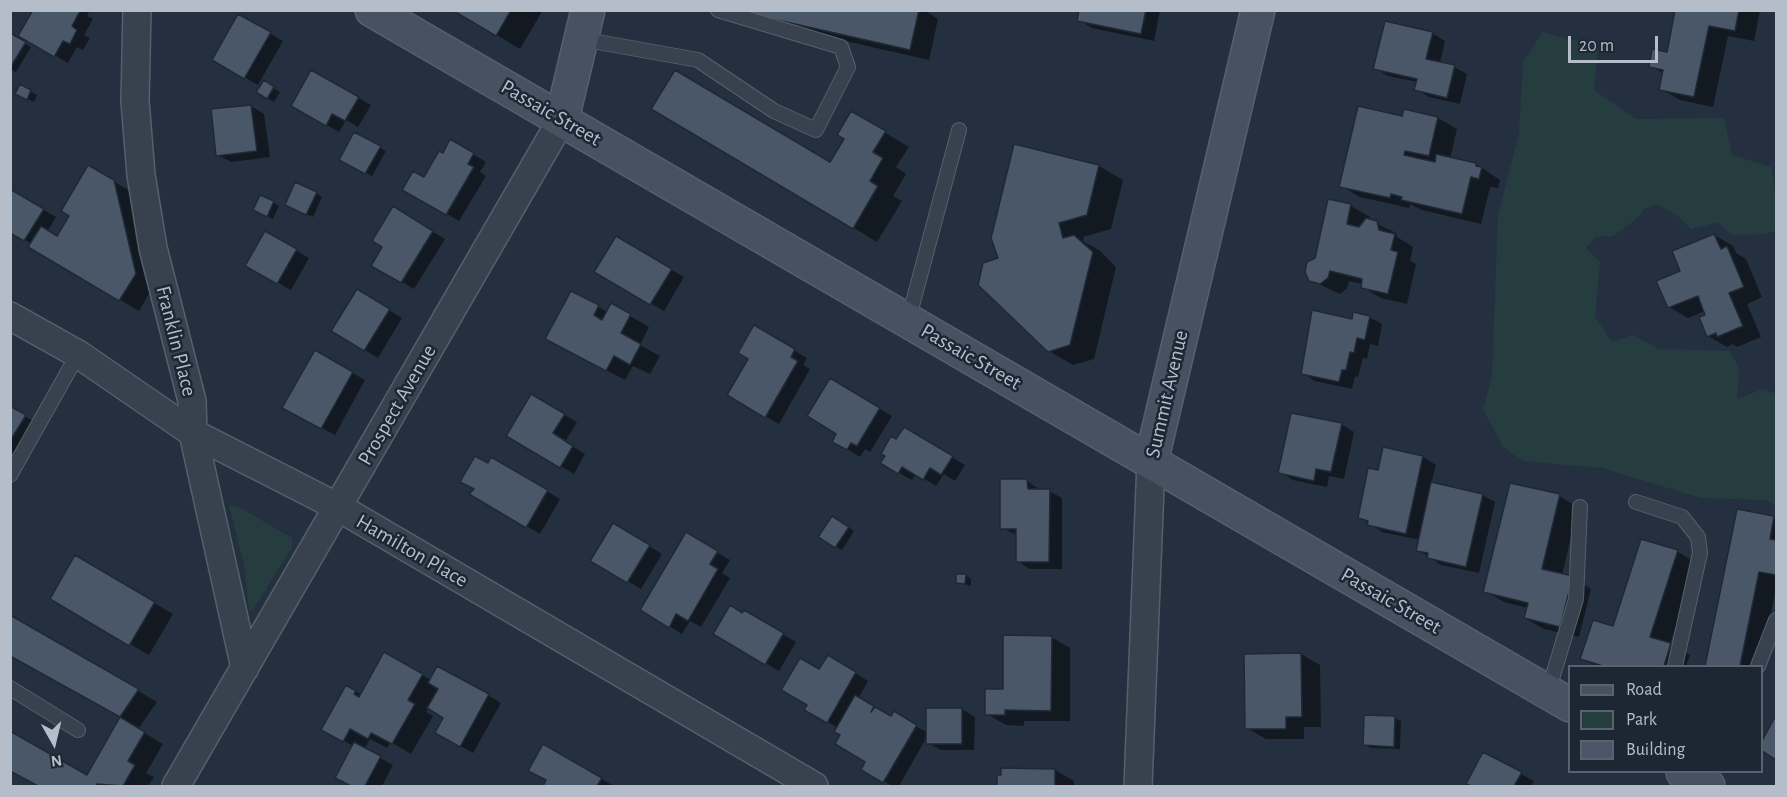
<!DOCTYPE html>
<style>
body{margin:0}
#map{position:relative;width:1787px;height:797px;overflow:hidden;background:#24303f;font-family:"Alegreya Sans",sans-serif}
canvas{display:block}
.frame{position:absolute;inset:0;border:12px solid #b4bdc9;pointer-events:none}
.legend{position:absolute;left:1568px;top:665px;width:195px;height:108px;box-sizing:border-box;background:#1d2734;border:2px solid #596370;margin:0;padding:8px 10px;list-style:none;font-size:18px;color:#b4bdc9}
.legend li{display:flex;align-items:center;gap:12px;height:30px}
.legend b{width:30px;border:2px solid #596370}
.north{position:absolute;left:24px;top:713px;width:60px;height:60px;-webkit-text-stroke:4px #1d2734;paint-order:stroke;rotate:172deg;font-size:16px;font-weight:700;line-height:24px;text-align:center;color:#b4bdc9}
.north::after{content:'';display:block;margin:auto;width:21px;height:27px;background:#b4bdc9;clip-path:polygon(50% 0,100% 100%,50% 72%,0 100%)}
.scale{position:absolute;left:1568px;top:36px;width:90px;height:27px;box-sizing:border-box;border:3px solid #b4bdc9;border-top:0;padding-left:8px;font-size:18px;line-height:21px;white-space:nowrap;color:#b4bdc9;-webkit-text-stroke:4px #1d2734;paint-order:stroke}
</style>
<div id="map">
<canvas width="1787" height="797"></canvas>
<div class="frame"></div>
<ul class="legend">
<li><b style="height:8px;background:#465162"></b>Road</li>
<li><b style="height:16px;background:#263d40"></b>Park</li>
<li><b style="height:16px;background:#4a5768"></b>Building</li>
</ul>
<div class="north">N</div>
<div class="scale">20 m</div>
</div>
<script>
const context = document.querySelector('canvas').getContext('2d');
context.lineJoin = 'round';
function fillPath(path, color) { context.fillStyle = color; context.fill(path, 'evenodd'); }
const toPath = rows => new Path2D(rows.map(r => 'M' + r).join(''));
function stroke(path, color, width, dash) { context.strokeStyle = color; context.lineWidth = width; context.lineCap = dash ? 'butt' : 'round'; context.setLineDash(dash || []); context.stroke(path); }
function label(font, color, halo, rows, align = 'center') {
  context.font = font + ' "Alegreya Sans",sans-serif'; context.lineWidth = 5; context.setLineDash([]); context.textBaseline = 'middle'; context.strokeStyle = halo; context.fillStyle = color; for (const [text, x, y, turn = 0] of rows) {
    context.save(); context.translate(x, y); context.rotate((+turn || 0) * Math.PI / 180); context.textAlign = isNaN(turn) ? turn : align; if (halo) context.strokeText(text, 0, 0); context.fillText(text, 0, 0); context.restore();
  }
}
fillPath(toPath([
 [1543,32,1598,47,1594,90,1636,119,1724,118,1732,155,1771,167,1776,198,1776,230,1767,234,1732,235,1718,222,1691,229,1678,216,1657,204,1644,209,1635,220,1613,236,1595,237,1586,248,1600,262,1595,317,1612,342,1633,335,1659,349,1730,351,1739,369,1737,399,1763,389,1776,394,1776,505,1765,500,1701,498,1602,468,1523,461,1503,447,1483,409,1492,377,1498,215,1519,134,1523,62],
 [229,505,239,507,292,538,292,548,252,611,249,611,244,564]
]), '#263d40');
fillPath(toPath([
 [34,10,90,10,87,16,93,19,84,35,90,38,83,50,77,47,68,63,20,35],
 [455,10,543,10,520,49],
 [709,10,924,10,938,19,929,60],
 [1081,10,1160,10,1154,41,1092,28,1079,20],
 [1674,10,1760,10,1754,41,1728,36,1713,107,1680,100,1661,89,1664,74,1651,66,1668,54,1676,12],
 [239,16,283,41,258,85,214,60],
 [1432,33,1445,41,1440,63,1454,67,1467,74,1460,104,1429,97,1416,89,1418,82,1388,76,1375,68],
 [10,35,31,47,16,72,10,69],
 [312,72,371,105,358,127,346,120,339,132,293,106],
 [264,82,280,92,274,102,258,92],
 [20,86,37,95,34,102,23,97],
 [251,106,264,114,270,157,231,162,218,155],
 [852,113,909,147,896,167,906,174,893,196,902,201,877,242,854,228,831,164,846,138],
 [1403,117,1438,118,1457,129,1450,159,1476,164,1500,180,1498,188,1490,187,1481,224,1422,210,1410,204,1409,208,1360,197,1341,186],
 [355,134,386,151,372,176,341,159],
 [451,141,486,162,480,172,486,176,459,221,404,189,425,179],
 [1015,146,1099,166,1123,180,1111,229,1083,237,1084,242,1099,250,1116,267,1094,359,1073,365,1049,351,1000,259],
 [108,178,133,193,154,285,139,311,30,246,32,244,10,231,10,190,56,217,47,232,58,238,71,216],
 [316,193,322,197,313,217,293,208],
 [273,202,279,206,273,219,261,213],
 [1351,206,1370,217,1369,220,1396,233,1397,237,1413,247,1410,261,1416,264,1407,304,1381,298,1362,287,1363,284,1349,281,1347,288,1340,294,1310,280,1317,259],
 [393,208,445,239,414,289,373,265,384,247],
 [266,233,309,258,291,290,247,265],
 [1714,235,1733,246,1736,253,1746,259,1762,297,1747,304,1761,337,1737,347,1733,344,1727,347,1708,336,1705,311,1688,318,1669,307,1682,272],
 [616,238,684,277,664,311,596,272],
 [357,291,402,318,378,358,333,331],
 [571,293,608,312,611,305,649,327,640,345,660,356,650,374,633,366,625,380,566,349],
 [1313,311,1353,320,1369,317,1382,324,1378,346,1370,344,1367,359,1363,358,1358,377,1355,376,1352,389,1315,381,1302,373],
 [755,327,807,358,803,365,810,369,779,424,729,395,750,358],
 [315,352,365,380,335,435,284,407],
 [830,380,892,416,870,452,865,449,860,457,834,441,838,434],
 [531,396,577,422,565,442,585,454,574,474,508,435],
 [10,408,44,427,10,485],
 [1341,424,1354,432,1344,479,1329,476,1327,487,1293,480,1280,472],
 [905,429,965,465,955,481,944,474,936,486,916,474,912,480,882,463],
 [1423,457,1436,465,1431,484,1482,495,1495,502,1479,573,1441,565,1418,550,1420,540,1382,532,1360,517,1379,472],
 [492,459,560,499,540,534,471,494],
 [1027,481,1040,490,1049,491,1062,498,1062,569,1030,569,1017,561,1017,535,1002,528],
 [1559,496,1578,507,1562,575,1572,578,1591,589,1579,637,1544,629,1525,618,1528,608,1504,602,1485,591],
 [1738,510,1776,519,1776,588,1761,666,1707,666],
 [839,521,854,531,842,550,836,547],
 [614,525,662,554,641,589,592,560],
 [686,534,730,560,722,573,730,578,701,627,690,621,682,634,642,610],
 [1642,540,1678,552,1697,563,1670,644,1690,655,1686,666,1596,666,1582,658,1614,628],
 [76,557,173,614,149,655,52,598],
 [965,575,971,579,971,586,957,582],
 [744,612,796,642,779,671,715,633],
 [10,617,157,702,138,729,163,744,146,773,154,777,148,786,41,786,10,769,87,777,122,717,10,655],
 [1051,637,1070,648,1070,721,1024,721,1024,726,1006,725,987,714],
 [385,654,431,680,488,695,501,703,473,753,437,733,445,717,429,707,426,712,433,716,411,754,391,742,387,748,370,739,364,749,393,765,382,786,353,786,337,777,353,746,323,729,347,687,362,695],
 [1301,654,1320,665,1321,727,1304,727,1304,739,1266,739,1247,728],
 [828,657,868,681,858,699,892,718,894,714,928,733,962,709,975,717,974,750,941,750,928,743,928,735,899,786,892,786,863,769,868,761,838,728,806,709,820,671],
 [1395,718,1401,721,1400,749,1371,748,1365,745],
 [1776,718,1776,758,1762,749,1762,743],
 [543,746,614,786,547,786],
 [1484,754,1534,781,1531,786,1474,786,1468,783],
 [1055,770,1074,781,1074,786,998,786,998,776]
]), '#0007');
const building = toPath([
 [33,10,80,11,72,26,77,30,70,44,63,41,54,57,18,36,33,10],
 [452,10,511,10,496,36,452,10],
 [733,10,919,10,910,50,733,10],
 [1079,10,1146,10,1141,34,1077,21,1079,10],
 [1675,10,1739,10,1735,31,1709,26,1694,97,1659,90,1663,70,1649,67,1652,49,1667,52,1675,10],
 [238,14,271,32,244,79,212,60,238,14],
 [1385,21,1433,32,1426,59,1455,65,1447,98,1414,90,1417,79,1373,69,1385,21],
 [10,33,26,42,10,68,10,33],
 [311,70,359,97,345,121,332,114,326,126,291,106,311,70],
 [675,70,830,162,844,139,837,135,851,111,886,131,873,152,883,158,870,181,878,186,853,229,651,109,675,70],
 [264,80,274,87,267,99,256,92,264,80],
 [20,84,31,90,27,100,15,94,20,84],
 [251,105,257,151,216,156,211,109,251,105],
 [1358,106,1402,116,1404,109,1438,117,1429,156,1405,151,1404,155,1435,162,1436,154,1476,163,1476,166,1482,167,1479,179,1471,177,1462,214,1401,200,1402,197,1391,194,1390,198,1339,187,1358,106],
 [354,132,381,146,365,174,339,160,354,132],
 [450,139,474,153,468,164,474,167,446,215,402,190,413,171,424,177,439,151,443,153,450,139],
 [1014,144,1099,165,1087,215,1059,223,1063,238,1074,235,1093,252,1070,345,1048,352,978,285,983,263,998,258,991,238,1014,144],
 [88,165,114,180,136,274,119,301,28,247,41,226,57,236,69,216,61,211,88,165],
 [295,182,317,192,306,215,285,205,295,182],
 [10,189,44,209,24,241,10,233,10,189],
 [260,195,274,201,267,217,253,210,260,195],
 [1328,199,1351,204,1347,224,1359,227,1366,218,1377,221,1379,230,1395,234,1391,250,1398,252,1388,294,1361,288,1362,279,1330,271,1328,278,1320,284,1309,281,1305,272,1307,262,1315,258,1328,199],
 [393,206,433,231,401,283,371,266,382,247,372,241,393,206],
 [265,231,297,249,277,284,245,266,265,231],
 [1714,234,1721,249,1727,246,1744,287,1729,293,1743,326,1717,337,1716,333,1707,337,1699,317,1705,315,1698,296,1668,308,1656,281,1680,271,1672,251,1714,234],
 [616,236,672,269,650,305,594,272,616,236],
 [357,289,390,309,364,351,331,331,357,289],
 [571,291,599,305,594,315,602,320,611,303,631,314,621,333,641,344,630,365,614,356,606,371,545,339,571,291],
 [1312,310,1352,319,1353,312,1370,316,1365,340,1357,338,1354,353,1350,352,1346,370,1342,370,1339,382,1301,374,1312,310],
 [754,325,795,349,791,357,798,361,765,418,727,395,748,359,738,353,754,325],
 [315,350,353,372,321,429,282,408,315,350],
 [830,378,880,408,857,446,851,443,847,450,832,442,836,434,807,416,830,378],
 [531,394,565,414,553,433,573,446,560,468,506,436,531,394],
 [10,406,26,415,10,441,10,406],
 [1291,413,1342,423,1331,472,1316,469,1314,481,1278,473,1291,413],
 [904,427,953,456,941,475,930,468,923,480,902,467,898,474,880,463,885,456,881,454,891,436,896,439,904,427],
 [1383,447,1423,456,1406,534,1367,525,1368,521,1358,518,1368,468,1378,470,1383,447],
 [475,456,488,463,491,457,548,490,526,528,469,494,474,489,460,482,475,456],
 [1000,479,1027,479,1028,489,1050,489,1049,562,1016,562,1016,529,1000,529,1000,479],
 [1431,482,1483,494,1466,567,1427,558,1428,553,1416,551,1431,482],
 [1510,483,1560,494,1542,569,1573,576,1560,627,1524,618,1528,603,1483,592,1510,483],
 [1737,509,1774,516,1770,539,1776,540,1776,575,1759,572,1740,666,1705,666,1737,509],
 [832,516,849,527,835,548,818,537,832,516],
 [613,523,650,545,627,583,590,561,613,523],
 [686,532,718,551,710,564,718,569,688,621,676,614,669,628,640,610,686,532],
 [1641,539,1678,550,1650,637,1671,643,1664,666,1603,666,1580,659,1593,620,1613,626,1641,539],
 [75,555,155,602,129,646,50,599,75,555],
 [956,574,966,574,965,584,956,583,956,574],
 [730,605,742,613,744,610,784,633,765,665,713,634,730,605],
 [10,615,139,689,120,717,10,656,10,615],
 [1003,635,1052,636,1051,711,1005,710,1005,715,985,715,985,689,1003,689,1003,635],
 [384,652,423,674,408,700,415,704,392,744,371,733,368,739,350,729,343,742,321,730,346,685,356,691,354,694,359,697,384,652],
 [1301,653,1302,717,1286,717,1286,729,1245,729,1244,654,1301,653],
 [828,655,856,672,827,723,804,710,807,705,781,690,800,658,819,669,828,655],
 [437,666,489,694,460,747,435,733,443,718,427,708,438,689,428,683,437,666],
 [855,695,874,706,871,712,875,707,891,716,894,711,917,725,883,783,861,770,865,762,835,744,840,735,834,732,855,695],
 [926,708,962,708,962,744,926,744,926,708],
 [1364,715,1395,716,1394,747,1363,745,1364,715],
 [1776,715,1776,760,1762,751,1762,741,1776,715],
 [120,717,145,732,128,761,135,765,123,786,97,784,96,786,38,786,10,771,10,731,87,775,120,717],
 [354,742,381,756,365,786,351,786,335,778,354,742],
 [543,744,602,778,597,786,543,786,546,780,528,771,543,744],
 [1483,752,1522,772,1514,786,1471,786,1466,784,1483,752],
 [1001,768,1055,769,1055,786,997,786,997,775,1001,775,1001,768]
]);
fillPath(building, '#4a5768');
stroke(building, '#1f2936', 1.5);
const lane = toPath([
 [581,39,698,60,774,111,816,130,848,67,841,47,718,10],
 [908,321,959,130],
 [10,475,78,354],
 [1636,502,1682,517,1698,537,1700,553,1675,666],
 [1758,666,1776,620],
 [10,688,78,730],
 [1548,692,1576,599,1580,507]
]);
const street = toPath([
 [137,10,135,101,141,175,153,248,192,401,193,433,245,668],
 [10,316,78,354,193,433,338,507,814,786],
 [176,786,562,119],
 [1138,786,1151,462]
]);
const secondary = toPath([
 [372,10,1570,705],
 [562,119,588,10],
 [1151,462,1258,10],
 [1683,772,1708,786]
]);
stroke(lane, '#56606c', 16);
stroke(street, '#56606c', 30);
stroke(secondary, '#56606c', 36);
stroke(lane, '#38424f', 14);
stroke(street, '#38424f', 27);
stroke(secondary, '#465162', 33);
label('21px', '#b4bdc9', '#1d2734', [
 ["Passaic Street",551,113,30],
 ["Franklin Place",176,341,76],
 ["Passaic Street",971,357,30],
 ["Summit Avenue",1167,394,-77],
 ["Prospect Avenue",397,405,-60],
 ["Hamilton Place",412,551,30],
 ["Passaic Street",1391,601,30]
]);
</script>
